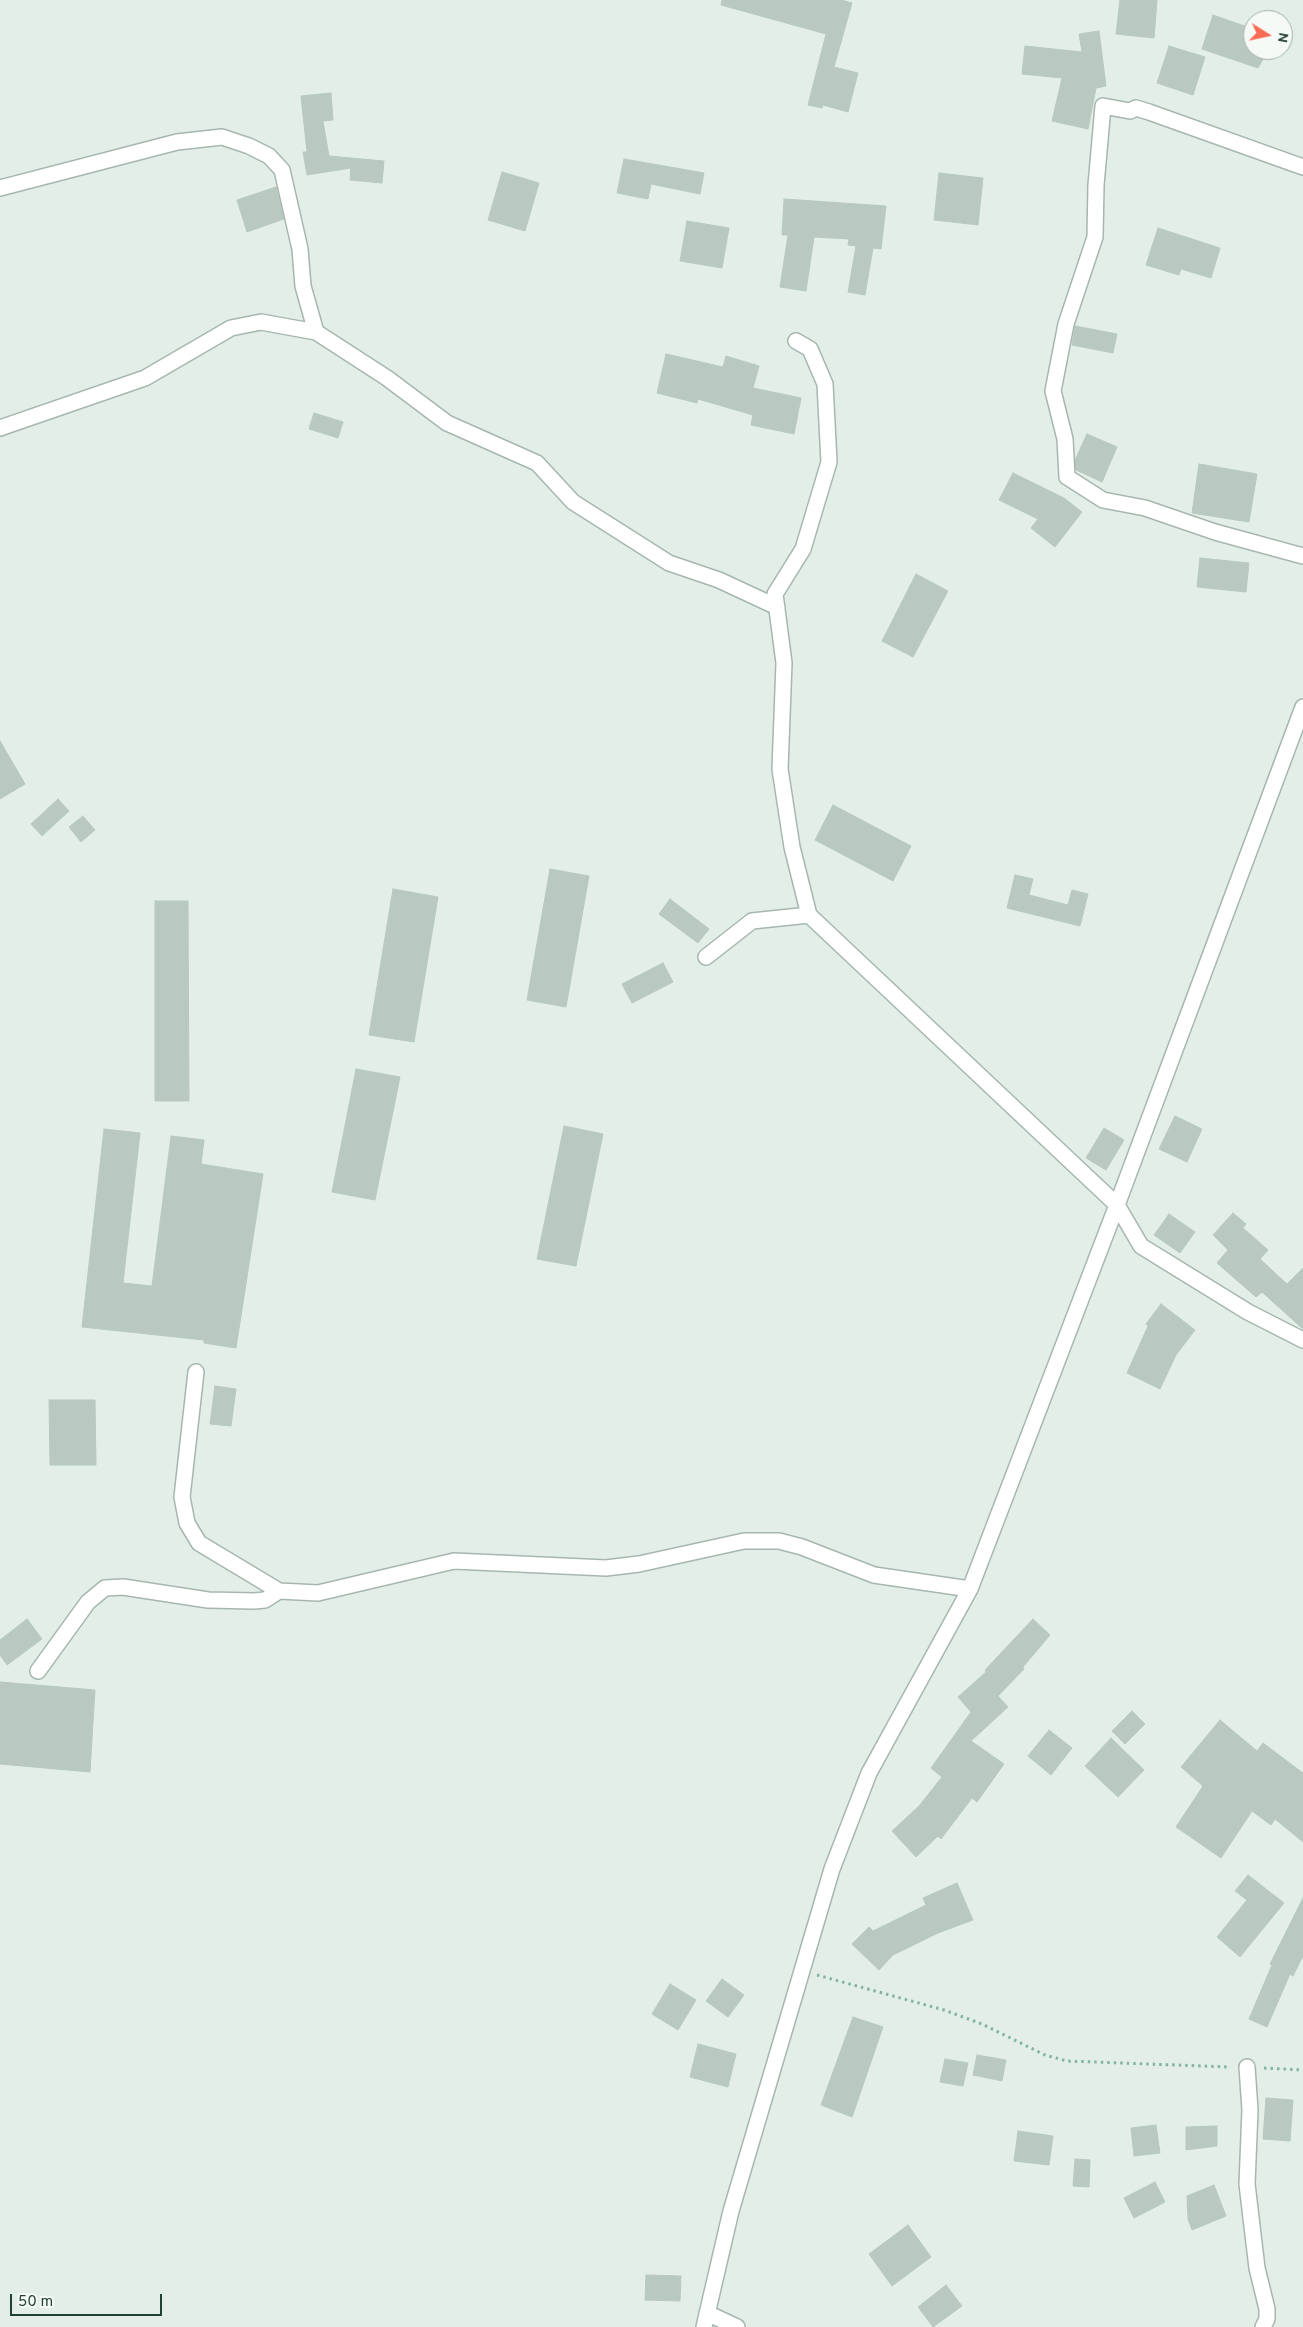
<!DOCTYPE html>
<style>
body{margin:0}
#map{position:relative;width:1303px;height:2327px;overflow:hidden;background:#e4eee8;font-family:Overpass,sans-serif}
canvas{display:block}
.north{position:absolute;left:1243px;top:10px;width:50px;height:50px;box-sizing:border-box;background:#f5faf7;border:1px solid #a1b0a9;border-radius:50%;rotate:100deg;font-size:14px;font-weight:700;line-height:20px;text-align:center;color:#224135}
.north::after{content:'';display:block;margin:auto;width:18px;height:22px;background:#fa6b56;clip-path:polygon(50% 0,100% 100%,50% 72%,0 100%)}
.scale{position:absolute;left:10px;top:2294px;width:152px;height:22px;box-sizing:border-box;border:2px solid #224135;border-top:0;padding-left:6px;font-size:15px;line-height:18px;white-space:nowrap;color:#224135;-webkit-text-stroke:4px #f5faf7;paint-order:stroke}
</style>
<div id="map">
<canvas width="1303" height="2327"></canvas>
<div class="north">N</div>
<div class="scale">50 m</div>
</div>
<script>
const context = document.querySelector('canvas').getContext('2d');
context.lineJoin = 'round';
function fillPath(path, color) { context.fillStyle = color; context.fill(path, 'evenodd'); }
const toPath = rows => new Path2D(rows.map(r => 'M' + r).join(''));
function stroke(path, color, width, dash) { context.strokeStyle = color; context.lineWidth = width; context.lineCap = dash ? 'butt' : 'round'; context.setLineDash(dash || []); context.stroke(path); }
const building = toPath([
 [722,0,841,0,852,3,834,67,858,73,848,112,823,105,822,108,808,105,826,34,721,5,722,0],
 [1120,0,1157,0,1154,38,1116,34,1120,0],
 [1213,15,1253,29,1253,50,1268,50,1258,68,1202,49,1213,15],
 [1099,31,1106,86,1096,88,1088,129,1052,121,1062,78,1022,74,1025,46,1082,52,1079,34,1099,31],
 [1169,46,1205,57,1193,95,1157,83,1169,46],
 [331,93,333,120,323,121,329,156,384,161,382,183,350,180,351,168,307,175,303,152,307,152,301,96,331,93],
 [624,159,704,173,700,194,651,184,648,199,617,193,624,159],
 [502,172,539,183,525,231,488,220,502,172],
 [939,173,983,178,978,225,934,220,939,173],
 [276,187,284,219,247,232,237,200,276,187],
 [784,199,886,206,881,249,873,248,865,295,848,292,856,246,848,245,849,239,814,237,806,291,780,287,788,235,782,235,784,199],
 [687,221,729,228,722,268,680,261,687,221],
 [1158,228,1220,248,1211,278,1181,269,1179,275,1146,265,1158,228],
 [1075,326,1117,334,1113,353,1072,345,1075,326],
 [666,354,723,367,726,356,759,366,753,388,801,398,794,434,751,425,753,415,698,399,697,403,657,393,666,354],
 [314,413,343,422,338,438,309,429,314,413],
 [1087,434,1117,447,1102,482,1076,470,1075,460,1087,434],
 [1199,464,1257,474,1249,522,1192,513,1199,464],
 [1013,473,1064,498,1082,512,1055,547,1031,528,1038,519,999,500,1013,473],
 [1200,558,1249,563,1246,592,1197,587,1200,558],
 [916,574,948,591,913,657,882,641,916,574],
 [0,741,25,784,0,799,0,741],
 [58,799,69,811,42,836,31,824,58,799],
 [833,805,911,846,893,881,815,840,833,805],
 [83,816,95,830,81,842,69,827,83,816],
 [550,869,589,876,566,1007,527,1000,550,869],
 [1015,875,1033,879,1029,895,1068,905,1072,890,1088,894,1080,926,1007,908,1015,875],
 [393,889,438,897,414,1042,369,1035,393,889],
 [670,899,709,929,698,943,659,914,670,899],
 [155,901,188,901,189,1101,155,1101,155,901],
 [663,963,673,982,632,1003,622,984,663,963],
 [356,1069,400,1077,375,1200,332,1192,356,1069],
 [1175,1116,1202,1129,1187,1162,1159,1149,1175,1116],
 [564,1126,603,1134,576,1266,537,1259,564,1126],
 [1104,1128,1124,1140,1106,1170,1086,1158,1104,1128],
 [104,1129,140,1133,123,1283,152,1286,171,1136,204,1140,201,1164,263,1174,236,1348,204,1343,204,1340,82,1327,104,1129],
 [1233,1213,1246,1224,1243,1228,1268,1250,1260,1259,1287,1284,1303,1268,1303,1329,1262,1292,1256,1297,1217,1263,1228,1250,1213,1235,1233,1213],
 [1169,1214,1195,1232,1180,1253,1154,1235,1169,1214],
 [1161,1304,1195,1330,1176,1355,1160,1389,1127,1373,1148,1326,1146,1324,1161,1304],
 [215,1386,236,1389,231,1426,210,1424,215,1386],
 [49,1400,95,1400,96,1465,50,1465,49,1400],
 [27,1619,42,1639,7,1665,0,1655,0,1640,27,1619],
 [1033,1619,1050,1635,1023,1667,1024,1669,998,1696,1008,1707,971,1741,1004,1764,977,1802,972,1798,941,1839,938,1836,916,1857,892,1831,919,1806,942,1777,931,1768,971,1712,958,1697,986,1672,985,1670,1033,1619],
 [0,1682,95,1690,90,1772,0,1764,0,1682],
 [1132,1711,1145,1724,1125,1744,1112,1731,1132,1711],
 [1220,1720,1257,1751,1263,1743,1303,1773,1303,1842,1275,1819,1271,1825,1252,1811,1221,1858,1176,1827,1203,1786,1181,1767,1220,1720],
 [1049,1730,1072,1748,1051,1775,1028,1756,1049,1730],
 [1111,1738,1144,1770,1118,1797,1085,1766,1111,1738],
 [1248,1875,1284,1903,1240,1957,1217,1937,1247,1900,1235,1891,1248,1875],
 [957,1883,973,1920,938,1933,893,1955,879,1970,852,1944,869,1927,873,1931,926,1905,923,1898,957,1883],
 [1303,1898,1303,1956,1293,1976,1290,1974,1267,2027,1249,2019,1272,1965,1270,1964,1303,1898],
 [722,1979,744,1995,728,2017,706,2001,722,1979],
 [670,1984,696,2000,678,2030,652,2014,670,1984],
 [853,2017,883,2027,852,2117,821,2105,853,2017],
 [698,2044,736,2054,728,2087,690,2077,698,2044],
 [977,2055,1006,2060,1002,2081,973,2075,977,2055],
 [945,2059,968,2063,963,2086,940,2082,945,2059],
 [1266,2098,1293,2100,1290,2141,1263,2139,1266,2098],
 [1156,2125,1160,2153,1134,2156,1131,2128,1156,2125],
 [1217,2126,1217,2146,1186,2150,1186,2127,1217,2126],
 [1018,2131,1053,2136,1049,2165,1014,2161,1018,2131],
 [1075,2159,1090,2160,1089,2187,1073,2186,1075,2159],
 [1155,2182,1165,2202,1134,2218,1124,2198,1155,2182],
 [1214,2185,1226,2216,1192,2230,1188,2219,1187,2196,1214,2185],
 [908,2225,931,2257,892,2286,869,2254,908,2225],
 [646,2275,681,2276,680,2301,645,2300,646,2275],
 [946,2285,962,2306,933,2327,918,2307,946,2285]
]);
fillPath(building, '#b9c9c1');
stroke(building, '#b6c9bf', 1);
const minor = toPath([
 [1303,167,1149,112,1136,108,1130,111,1103,106,1096,185,1095,237,1066,324,1053,391,1065,439,1067,477,1103,500,1145,508,1215,532,1303,556],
 [0,188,177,142,222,137,249,146,269,156,282,170,300,249,303,286,316,332],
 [796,341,810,349,825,384,829,462,803,549,775,594,784,663,780,769,792,847,809,915],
 [0,428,145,378,231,328,261,322,316,332,387,378,447,423,537,463,573,502,669,563,719,580,777,607],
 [706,957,752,921,809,915,1117,1205,1141,1246,1248,1312,1303,1340],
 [196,1372,182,1497,187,1523,199,1543,279,1591,318,1593,454,1561,606,1568,639,1564,744,1541,779,1541,802,1547,874,1575,970,1589],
 [38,1671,88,1602,105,1588,123,1587,208,1600,254,1601,265,1600,279,1591],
 [1247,2067,1250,2110,1247,2184,1257,2268,1267,2309,1267,2319,1263,2327],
 [707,2313,737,2327],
 [704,2327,731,2211,832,1869,869,1773,970,1589,1117,1205,1303,707]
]);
stroke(minor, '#a6b7af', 18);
stroke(toPath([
 [817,1975,944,2010,982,2024,1045,2055,1067,2061,1230,2067],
 [1264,2068,1303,2070]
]), '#82b49e', 3, [2.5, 4]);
stroke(minor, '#fff', 15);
</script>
